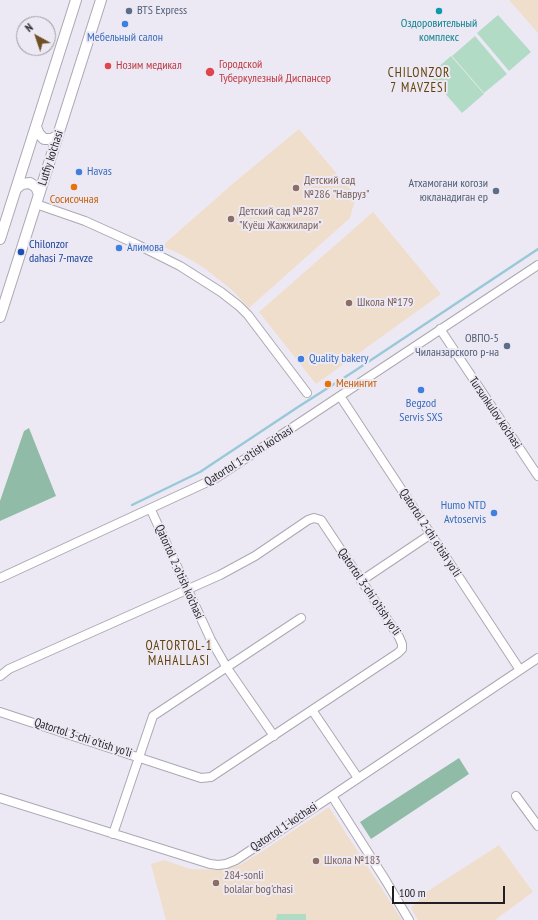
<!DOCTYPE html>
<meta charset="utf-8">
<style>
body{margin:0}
#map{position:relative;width:538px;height:920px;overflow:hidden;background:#ede9f4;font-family:"PT Sans Narrow",sans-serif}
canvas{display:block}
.north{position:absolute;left:16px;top:16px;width:40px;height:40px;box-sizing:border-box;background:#ede9f4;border:1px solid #9b98a0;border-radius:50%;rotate:320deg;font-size:11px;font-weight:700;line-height:16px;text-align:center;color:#211f23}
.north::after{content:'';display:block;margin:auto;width:14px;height:18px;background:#6d5024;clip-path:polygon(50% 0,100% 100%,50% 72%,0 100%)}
.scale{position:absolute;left:392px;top:886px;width:113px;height:18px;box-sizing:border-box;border:2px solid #211f23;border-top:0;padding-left:5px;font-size:12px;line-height:14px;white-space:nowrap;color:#211f23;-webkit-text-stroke:3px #ede9f4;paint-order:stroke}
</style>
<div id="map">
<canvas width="538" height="920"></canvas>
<div class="north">N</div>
<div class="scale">100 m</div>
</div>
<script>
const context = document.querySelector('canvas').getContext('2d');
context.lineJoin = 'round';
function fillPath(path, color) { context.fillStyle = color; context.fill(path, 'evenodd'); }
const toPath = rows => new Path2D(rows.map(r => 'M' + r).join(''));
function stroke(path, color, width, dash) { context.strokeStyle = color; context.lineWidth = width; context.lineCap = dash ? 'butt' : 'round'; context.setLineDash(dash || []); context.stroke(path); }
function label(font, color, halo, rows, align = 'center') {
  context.font = font + ' "PT Sans Narrow",sans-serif'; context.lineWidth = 4; context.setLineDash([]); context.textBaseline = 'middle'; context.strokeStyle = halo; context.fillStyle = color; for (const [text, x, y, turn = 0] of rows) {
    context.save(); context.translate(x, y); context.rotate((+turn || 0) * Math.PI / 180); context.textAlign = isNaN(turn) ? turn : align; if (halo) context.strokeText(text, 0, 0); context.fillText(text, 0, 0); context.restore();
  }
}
fillPath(toPath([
 [509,0,538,0,538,33],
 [299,129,356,196,350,218,249,308,232,290,203,267,182,255,162,246,236,181],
 [373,212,441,294,316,384,259,312],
 [329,807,402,920,166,920,151,864,164,860,190,869,214,870,240,865,264,850],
 [499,845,533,892,495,920,418,920,411,908,428,891]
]), '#efdecc');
fillPath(toPath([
 [498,15,531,52,509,71,477,33],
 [475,36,507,74,484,93,452,56],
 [451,56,484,94,462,113,429,75],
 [277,914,306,914,306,920,276,920]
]), '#b2dbc6');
fillPath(toPath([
 [29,428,56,496,0,521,0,501,24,431],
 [459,758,469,774,371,839,360,822]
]), '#90bba7');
stroke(toPath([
 [132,505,200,472,298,407,353,372,538,249]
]), '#99c9d9', 2.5);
const minor = toPath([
 [36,204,85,221,136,244,180,266,221,292,239,306,248,315,307,393],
 [440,329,538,476],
 [340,396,520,670],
 [151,510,211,640,227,668,274,736],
 [0,578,216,478,538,265],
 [361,581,431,534],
 [0,676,9,669,220,575,255,556,308,520,314,518,321,520,399,637,402,644,402,649,398,653,211,777,201,778,0,712],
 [312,710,358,778],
 [332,796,386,881,409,920],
 [516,796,538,826],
 [0,798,210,864,218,865,226,864,236,860,538,658],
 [113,834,153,716,301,618]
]);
const major = toPath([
 [36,127,39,134,44,139,52,139,58,135],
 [16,189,22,184,30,183,36,187,39,194],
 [0,239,76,0],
 [0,317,101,0]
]);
stroke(minor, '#aca8b2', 10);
stroke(major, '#aca8b2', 12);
stroke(minor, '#fff', 8);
stroke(major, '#fff', 10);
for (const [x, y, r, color] of [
 [129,11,4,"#5c6f8a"],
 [439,11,4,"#0f9aa8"],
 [125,24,4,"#3f7fe0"],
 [108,66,4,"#e0444e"],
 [210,72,5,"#e0444e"],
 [79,172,4,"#3f7fe0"],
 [74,187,4,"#e8710a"],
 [296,188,4,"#8d6e63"],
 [496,191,4,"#5c6f8a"],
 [231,219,4,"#8d6e63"],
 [119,248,4,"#3f7fe0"],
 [21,252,4,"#1a4fb4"],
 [349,303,4,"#8d6e63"],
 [507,346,4,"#5c6f8a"],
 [301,359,4,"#3f7fe0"],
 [328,384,4,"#e8710a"],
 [421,390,4,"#3f7fe0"],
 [494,513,4,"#3f7fe0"],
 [316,861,4,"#8d6e63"],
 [216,883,4,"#8d6e63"]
]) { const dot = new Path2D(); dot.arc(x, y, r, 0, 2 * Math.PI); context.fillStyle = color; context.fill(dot); stroke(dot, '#ede9f4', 1.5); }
label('12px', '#4e5e75', '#ede9f4', [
 ["BTS Express",137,11,"left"],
 ["Атхамогани когози",488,184],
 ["юкланадиган ер",488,198],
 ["ОВПО-5",499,339],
 ["Чиланзарского р-на",499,353]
], 'right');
label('12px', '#0d838f', '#ede9f4', [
 ["Оздоровительный",439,24],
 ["комплекс",439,38]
]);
label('12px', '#366cbe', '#ede9f4', [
 ["Мебельный салон",125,38,"center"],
 ["Havas",87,172],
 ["Алимова",127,248],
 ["Quality bakery",309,359],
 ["Begzod",421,404,"center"],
 ["Servis SXS",421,418,"center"],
 ["Humo NTD",486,506,"right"],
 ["Avtoservis",486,520,"right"]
], 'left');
label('12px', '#be3a42', '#ede9f4', [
 ["Городской",219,65],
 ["Туберкулезный Диспансер",219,79],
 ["Нозим медикал",116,66]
], 'left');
label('12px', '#211f23', '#ede9f4', [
 ["Lutfiy ko'chasi",51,158,-72],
 ["Tursunkulov ko'chasi",495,413,56],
 ["Qatortol 1-o'tish ko'chasi",249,456,-32],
 ["Qatortol 2-chi o'tish yo'li",430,533,57],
 ["Qatortol 2-o'tish ko'chasi",179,572,66],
 ["Qatortol 3-chi o'tish yo'li",369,592,56],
 ["Qatortol 3-chi o'tish yo'li",83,738,18],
 ["Qatortol 1-ko'chasi",284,827,-34]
]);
label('12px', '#785e54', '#ede9f4', [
 ["Детский сад",304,181],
 ["№286 \"Навруз\"",304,195],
 ["Детский сад №287",239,212],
 ["\"Куёш Жажжилари\"",239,226],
 ["Школа №179",357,303],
 ["Школа №183",324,861],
 ["284-sonli",224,876],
 ["bolalar bog'chasi",224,890]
], 'left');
label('12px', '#c56008', '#ede9f4', [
 ["Сосисочная",74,200],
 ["Менингит",336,384,"left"]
]);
label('12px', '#164399', '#ede9f4', [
 ["Chilonzor",29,245],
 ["dahasi 7-mavze",29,259]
], 'left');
context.letterSpacing = '1px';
label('13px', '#62420a', '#ede9f4', [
 ["CHILONZOR",419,73],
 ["7 MAVZESI",419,88],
 ["QATORTOL-1",179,646],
 ["MAHALLASI",179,661]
]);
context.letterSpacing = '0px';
</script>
